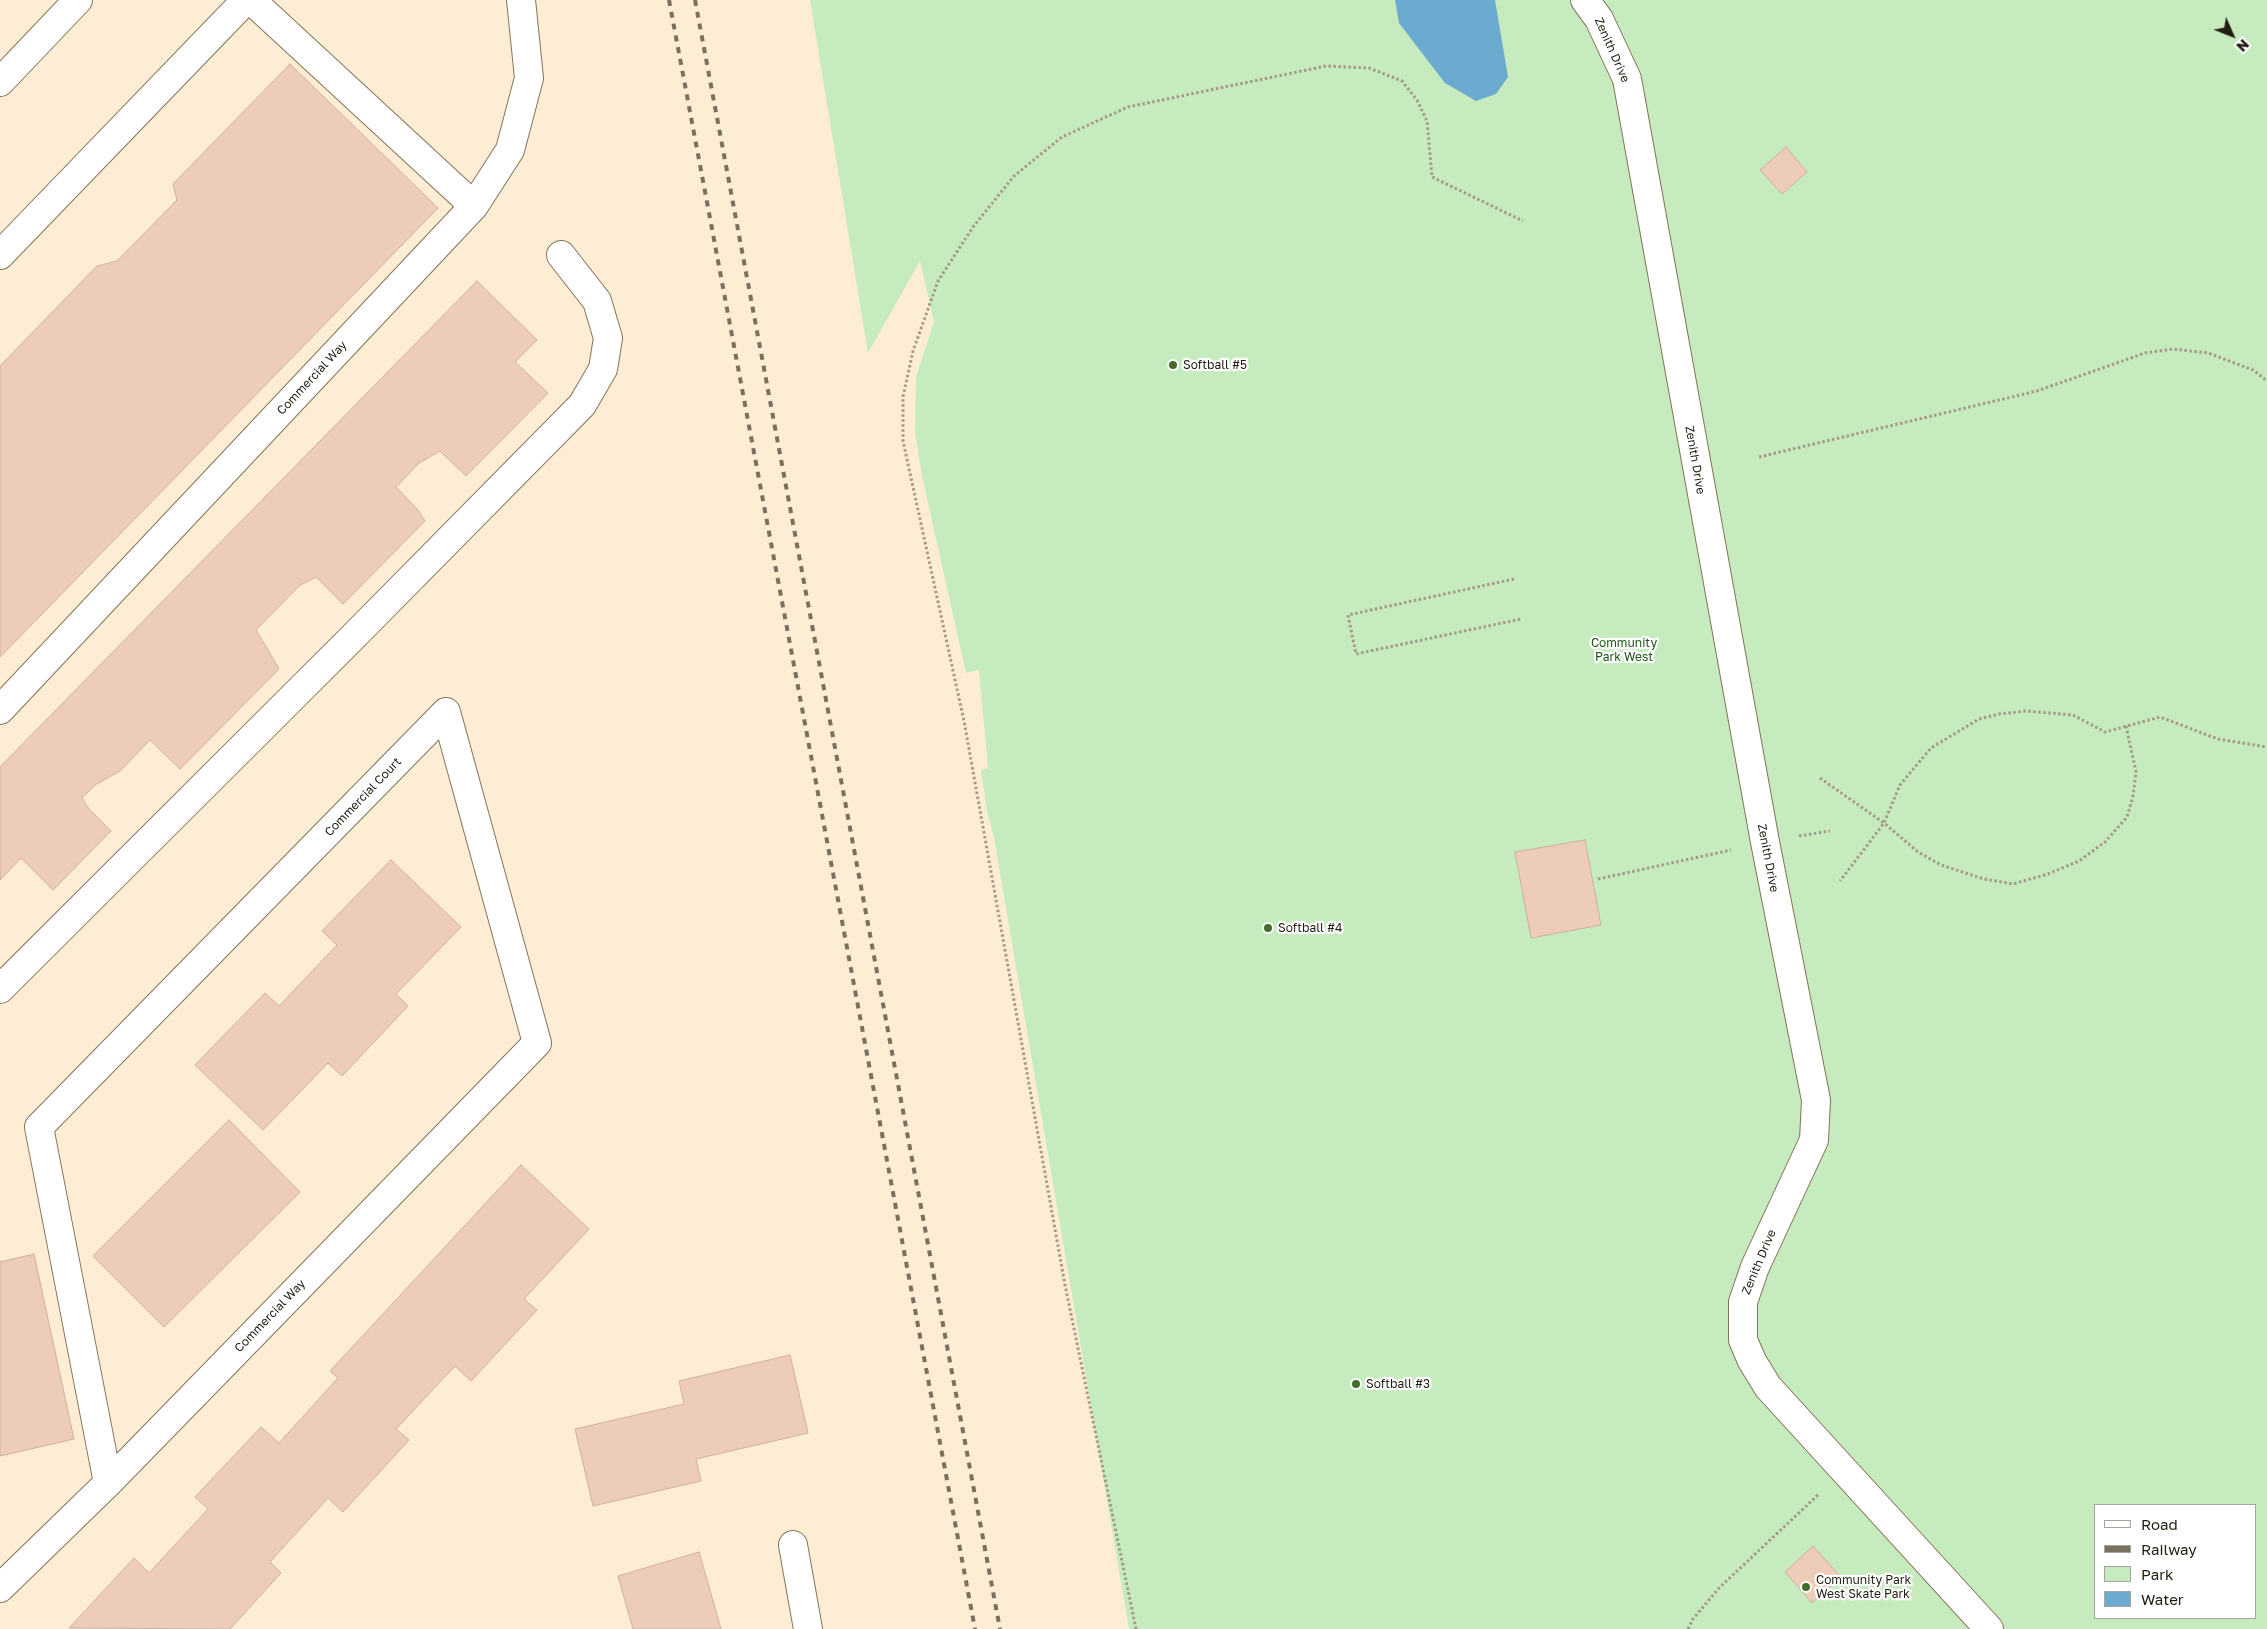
<!DOCTYPE html>
<style>
body{margin:0}
#map{position:relative;width:2267px;height:1629px;overflow:hidden;background:#fdedd5;font-family:"Golos Text",sans-serif}
canvas{display:block}
.legend{position:absolute;left:2094px;top:1504px;width:162px;height:115px;box-sizing:border-box;background:#fff;border:1px solid #a7a5a0;margin:0;padding:6px 9px;list-style:none;font-size:15px;color:#241d12}
.legend li{display:flex;align-items:center;gap:10px;height:25px}
.legend b{width:25px;border:1px solid #a7a5a0}
.north{position:absolute;left:2207px;top:10px;width:50px;height:50px;-webkit-text-stroke:4px #fff;paint-order:stroke;rotate:134deg;font-size:14px;font-weight:700;line-height:20px;text-align:center;color:#241d12}
.north::after{content:'';display:block;margin:auto;width:18px;height:22px;background:#241d12;clip-path:polygon(50% 0,100% 100%,50% 72%,0 100%)}
</style>
<div id="map">
<canvas width="2267" height="1629"></canvas>
<ul class="legend">
<li><b style="height:6px;background:#fff"></b>Road</li>
<li><b style="height:6px;background:#7a7060"></b>Railway</li>
<li><b style="height:14px;background:#c5ebbf"></b>Park</li>
<li><b style="height:14px;background:#6babd0"></b>Water</li>
</ul>
<div class="north">N</div>
</div>
<script>
const context = document.querySelector('canvas').getContext('2d');
context.lineJoin = 'round';
function fillPath(path, color) { context.fillStyle = color; context.fill(path, 'evenodd'); }
const toPath = rows => new Path2D(rows.map(r => 'M' + r).join(''));
function stroke(path, color, width, dash) { context.strokeStyle = color; context.lineWidth = width; context.lineCap = dash ? 'butt' : 'round'; context.setLineDash(dash || []); context.stroke(path); }
function label(font, color, halo, rows, align = 'center') {
  context.font = font + ' "Golos Text",sans-serif'; context.lineWidth = 4.5; context.setLineDash([]); context.textBaseline = 'middle'; context.strokeStyle = halo; context.fillStyle = color; for (const [text, x, y, turn = 0] of rows) {
    context.save(); context.translate(x, y); context.rotate((+turn || 0) * Math.PI / 180); context.textAlign = isNaN(turn) ? turn : align; if (halo) context.strokeText(text, 0, 0); context.fillText(text, 0, 0); context.restore();
  }
}
fillPath(toPath([
 [810,0,2267,0,2267,1629,1129,1629,994,838,987,811,981,770,988,768,979,670,966,673,922,476,915,432,916,377,934,322,920,261,868,353],
 [2096,1505,2256,1505,2256,1618,2096,1618]
]), '#c5ebbf');
fillPath(toPath([
 [1395,0,1495,0,1508,77,1496,94,1476,101,1445,83,1399,23]
]), '#6babd0');
const building = toPath([
 [290,64,438,208,0,657,0,366,97,266,117,261,177,200,173,184,290,64],
 [1786,147,1807,172,1782,194,1760,170,1786,147],
 [477,281,537,340,515,362,548,393,466,476,440,451,419,463,396,487,418,510,425,521,343,604,316,577,299,586,256,630,279,669,180,769,150,740,120,771,95,785,82,798,89,809,111,831,53,890,21,858,0,880,0,767,477,281],
 [1585,840,1601,925,1531,938,1515,852,1585,840],
 [391,860,461,927,396,994,408,1006,342,1076,328,1063,263,1130,195,1065,265,993,279,1006,337,945,322,931,391,860],
 [229,1120,300,1192,164,1327,93,1256,229,1120],
 [521,1165,589,1229,524,1299,537,1310,471,1381,455,1366,396,1429,409,1440,343,1512,328,1498,270,1562,281,1573,230,1629,69,1628,134,1558,149,1573,208,1509,195,1497,261,1427,279,1443,338,1378,330,1371,521,1165],
 [34,1254,74,1439,0,1456,0,1262,34,1254],
 [790,1355,808,1433,696,1459,701,1481,593,1506,575,1429,684,1404,679,1381,790,1355],
 [1813,1546,1841,1577,1812,1603,1785,1572,1813,1546],
 [699,1552,721,1629,633,1629,618,1576,699,1552]
]);
fillPath(building, '#edccba');
stroke(building, '#d0af9e', 1);
const minor = toPath([
 [251,0,474,206],
 [1585,0,1599,19,1627,79,1765,842,1816,1100,1814,1140,1755,1267,1743,1302,1743,1340,1752,1361,1768,1387,1989,1629],
 [0,82,78,0],
 [0,255,246,0],
 [0,710,474,206,510,150,529,78,521,0],
 [0,989,350,640,582,405,603,369,608,338,597,301,561,255],
 [108,1483,39,1127,446,712],
 [793,1545,808,1629],
 [0,1588,108,1483,537,1043,446,712]
]);
stroke(minor, '#857358', 30);
stroke(toPath([
 [1759,457,2037,391,2145,353,2173,349,2208,353,2253,370,2267,381],
 [1514,579,1348,615,1356,654,1521,619],
 [2126,726,2136,772,2133,796,2127,817,2105,842,2079,861,2048,874,2013,884,1984,879,1941,865,1918,852,1884,823,1900,785,1931,748,1979,719,1999,714,2026,711,2073,715,2105,732,2160,717,2218,739,2267,747],
 [1820,778,1884,823,1840,881],
 [1799,836,1830,831],
 [1598,879,1731,850],
 [1136,1629,1065,1285,964,721,903,441,903,397,913,351,938,281,973,227,1014,176,1062,137,1128,107,1326,66,1369,68,1402,81,1417,100,1427,121,1432,177,1523,221],
 [1688,1629,1693,1619,1719,1588,1819,1494]
]), '#a69a87', 3, [2.5, 2.5]);
stroke(minor, '#fff', 28);
stroke(toPath([
 [669,0,975,1629],
 [695,0,1000,1629]
]), '#7a7060', 4, [6, 6]);
for (const [x, y, r, color] of [
 [1173,365,5,"#426b28"],
 [1268,928,5,"#426b28"],
 [1356,1384,5,"#426b28"],
 [1806,1587,5,"#426b28"]
]) { const dot = new Path2D(); dot.arc(x, y, r, 0, 2 * Math.PI); context.fillStyle = color; context.fill(dot); stroke(dot, '#fff', 2); }
label('12px', '#241d12', '#fff', [
 ["Zenith Drive",1612,50,66],
 ["Commercial Way",312,378,-47],
 ["Zenith Drive",1695,460,80],
 ["Commercial Court",363,797,-46],
 ["Zenith Drive",1768,858,79],
 ["Zenith Drive",1759,1262,-67],
 ["Commercial Way",270,1316,-46]
]);
label('12px', '#241d12', '#fff', [
 ["Softball #5",1183,365],
 ["Softball #4",1278,928],
 ["Softball #3",1366,1384],
 ["Community Park",1816,1580],
 ["West Skate Park",1816,1594]
], 'left');
label('12px', '#1a5512', '#fff', [
 ["Community",1624,643],
 ["Park West",1624,657]
]);
</script>
